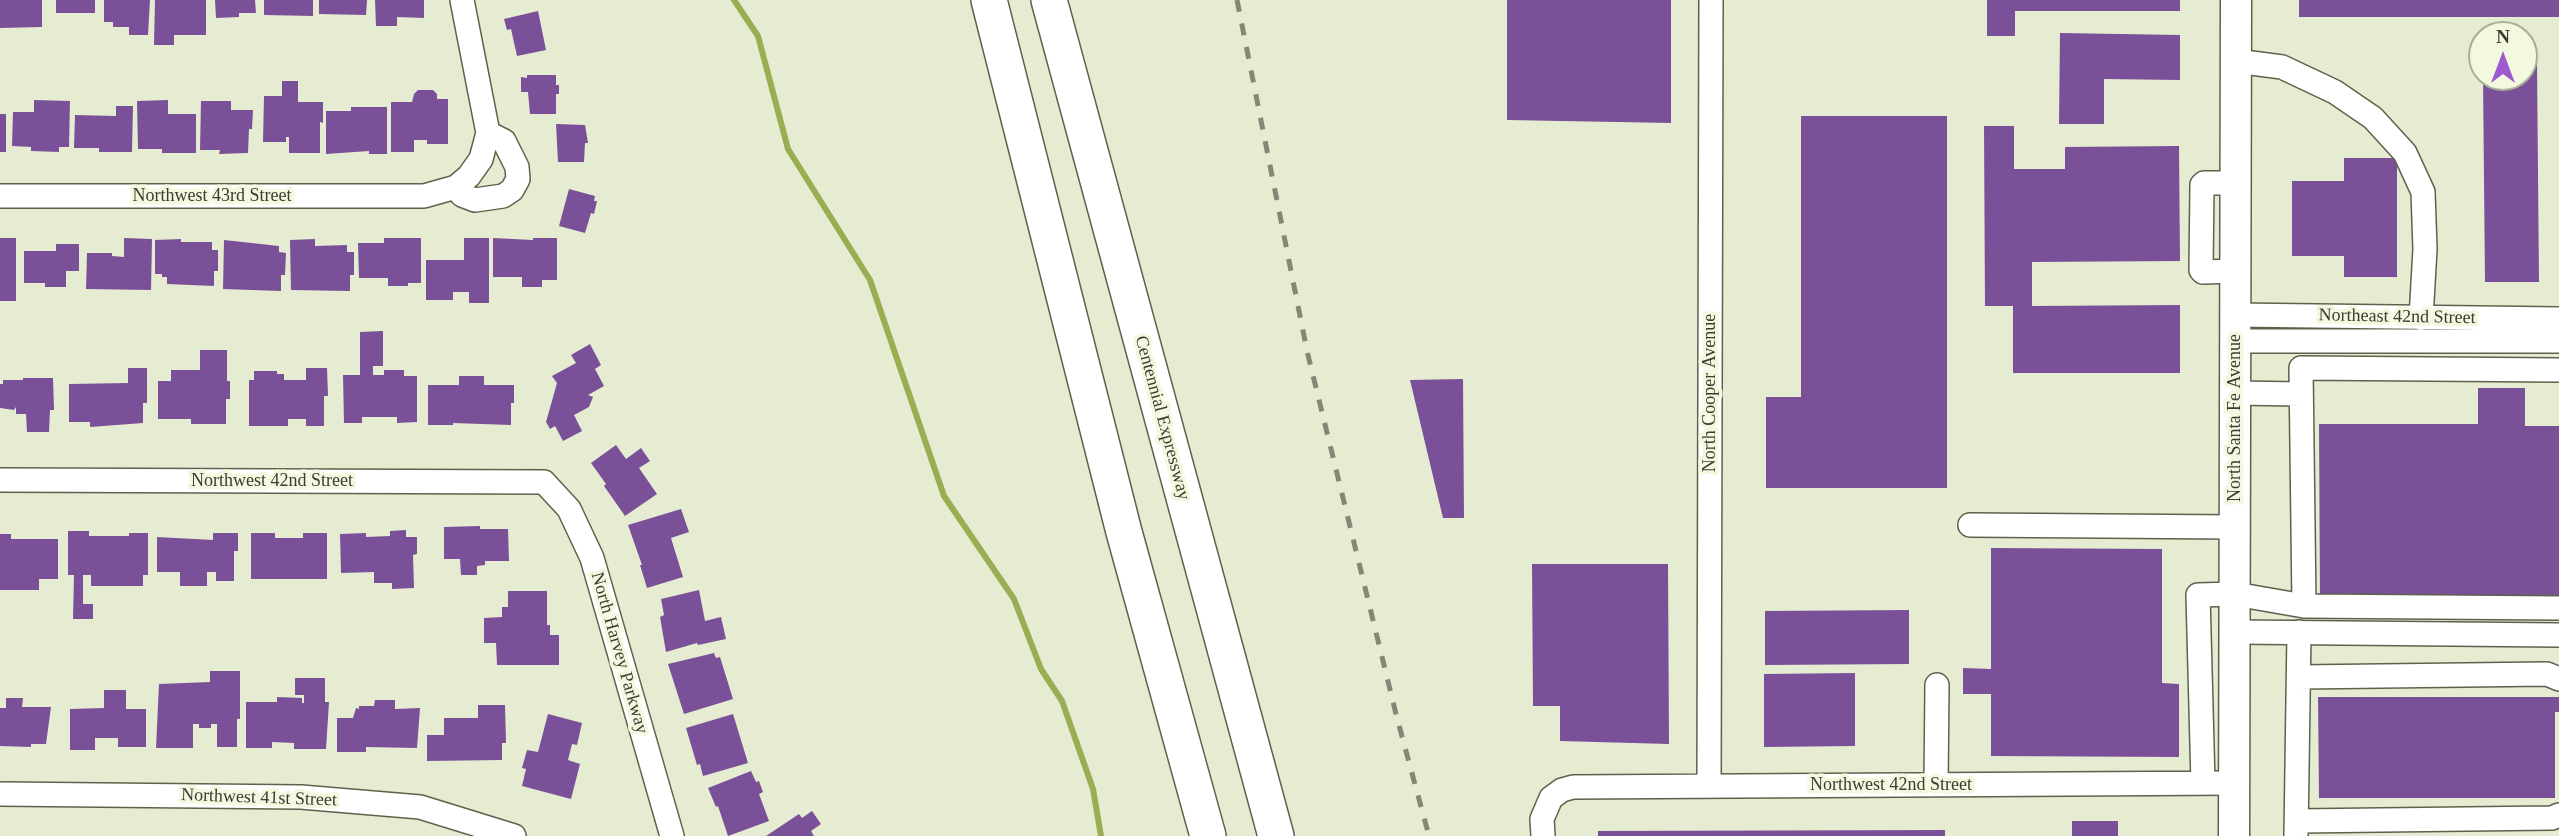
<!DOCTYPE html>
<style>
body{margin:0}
#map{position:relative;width:2559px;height:836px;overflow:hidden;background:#e5ecd2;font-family:"Times New Roman",serif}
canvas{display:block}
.north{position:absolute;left:2468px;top:21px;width:70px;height:70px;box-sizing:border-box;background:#f2f9df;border:2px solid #a9ae9a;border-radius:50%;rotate:0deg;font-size:19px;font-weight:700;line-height:28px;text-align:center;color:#3b3d33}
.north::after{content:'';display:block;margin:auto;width:24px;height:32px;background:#a05acf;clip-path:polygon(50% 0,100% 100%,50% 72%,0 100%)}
</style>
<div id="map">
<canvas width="2559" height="836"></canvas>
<div class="north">N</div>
</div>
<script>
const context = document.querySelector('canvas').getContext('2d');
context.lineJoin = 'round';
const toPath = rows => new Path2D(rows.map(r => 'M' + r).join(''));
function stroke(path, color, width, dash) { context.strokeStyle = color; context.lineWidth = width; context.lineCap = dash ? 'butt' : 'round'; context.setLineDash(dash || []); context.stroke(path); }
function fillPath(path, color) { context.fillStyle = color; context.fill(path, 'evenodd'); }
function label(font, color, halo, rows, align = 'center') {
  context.font = font + ' "Times New Roman",serif'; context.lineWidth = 7; context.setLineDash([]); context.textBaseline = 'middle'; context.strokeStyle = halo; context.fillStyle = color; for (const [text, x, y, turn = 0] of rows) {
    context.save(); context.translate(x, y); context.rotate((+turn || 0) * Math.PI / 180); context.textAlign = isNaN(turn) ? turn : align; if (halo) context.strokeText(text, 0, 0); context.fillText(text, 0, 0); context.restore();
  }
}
stroke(toPath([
 [734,0,758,36,788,149,870,280,944,496,1014,599,1041,669,1062,701,1093,789,1101,836]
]), '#9bad53', 6);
fillPath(toPath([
 [0,0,42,0,42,27,0,28],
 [56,0,95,0,95,13,56,13],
 [104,0,150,0,148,35,129,35,129,27,113,27,113,22,104,22],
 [155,0,206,0,206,35,174,35,174,45,154,45],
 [215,0,255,0,256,13,239,13,239,17,216,18],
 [264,0,313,0,313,16,264,15],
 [319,0,367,0,366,15,319,14],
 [375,0,424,0,424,18,397,17,397,26,376,26],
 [1507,0,1671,0,1671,123,1507,120],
 [1987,0,2180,0,2180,11,2015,11,2015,36,1987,36],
 [2299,0,2559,0,2559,17,2299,17],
 [538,11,546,50,517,56,511,29,507,30,504,19],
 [2060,33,2180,35,2180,80,2104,79,2104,124,2059,124],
 [2524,63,2537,63,2539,282,2485,282,2483,77,2524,77],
 [527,75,556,75,556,85,559,85,559,94,556,94,556,114,530,114,528,92,521,92,521,77,527,78],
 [282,81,298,81,298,102,323,102,323,123,320,122,320,153,289,153,289,137,286,137,286,142,263,142,264,96,282,96],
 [418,90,433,90,437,94,437,99,448,99,448,144,427,144,427,140,414,140,414,152,391,152,391,102,412,102,414,94],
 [34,100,70,101,69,147,59,147,59,152,31,151,31,147,12,146,13,112,34,112],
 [168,100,168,114,196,114,196,153,162,153,162,149,138,149,137,101],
 [201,101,231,101,231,110,253,110,252,129,249,129,248,153,219,154,220,150,200,150],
 [116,106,133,106,132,152,99,152,99,148,74,148,75,115,116,116],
 [351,107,387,107,387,154,369,154,369,151,326,154,326,111,351,111],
 [0,114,6,114,6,152,0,152],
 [1801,116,1947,116,1947,488,1766,488,1766,397,1801,397],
 [556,124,585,125,588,143,585,143,584,162,558,162],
 [1984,126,2014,126,2014,169,2065,169,2065,147,2179,146,2180,261,2032,262,2032,306,2180,305,2180,373,2013,373,2013,306,1985,306],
 [2344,158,2397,158,2397,277,2344,277,2344,256,2292,256,2292,181,2344,181],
 [569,189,595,196,594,201,597,201,594,214,591,213,585,233,559,226],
 [0,238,16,238,16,301,0,301],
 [124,238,152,239,151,290,86,289,87,253,112,253,112,256,124,257],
 [384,238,421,238,421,283,408,283,408,286,388,286,388,278,359,278,358,243,384,243],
 [464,238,489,238,489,303,469,303,469,292,453,292,453,300,426,300,426,260,464,260],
 [493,238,533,240,533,238,557,238,557,280,542,280,542,287,522,287,522,277,493,277],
 [181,239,181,242,212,242,212,250,218,250,218,271,214,271,214,286,167,284,167,277,162,277,162,274,155,274,155,240],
 [315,239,315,246,347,245,347,252,354,252,354,275,350,275,350,291,291,290,290,240],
 [224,240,279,246,279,252,286,253,285,275,281,275,281,291,223,289],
 [56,244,79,244,79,271,66,271,66,287,45,287,45,283,24,283,24,251,56,251],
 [383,331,383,366,373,366,373,375,384,375,384,370,404,370,404,376,417,376,417,422,397,423,397,417,362,417,362,423,344,423,343,375,360,375,360,332],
 [590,344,601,365,595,369,604,386,588,395,593,397,589,407,574,415,582,431,563,441,555,426,550,429,546,422,557,383,552,376,576,363,571,355],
 [200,350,227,350,227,381,230,381,230,399,226,399,226,424,191,424,191,419,158,419,158,381,171,381,171,370,200,370],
 [128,368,147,368,147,403,143,403,143,423,90,427,90,422,69,422,69,384,128,383],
 [306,368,327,368,328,396,324,396,324,426,306,426,306,419,288,419,288,426,249,426,249,380,254,380,254,371,277,371,277,374,284,374,284,380,306,380],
 [459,376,484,376,484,385,514,385,514,403,511,403,511,425,453,423,453,425,428,425,428,385,459,385],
 [23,378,53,378,54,410,50,410,49,432,27,432,26,414,16,414,16,407,14,410,0,408,0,384,3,384,3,380,23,380],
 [1463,379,1464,518,1443,518,1410,380],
 [2478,388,2525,388,2525,426,2559,426,2559,601,2320,602,2319,424,2478,424],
 [616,445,626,459,641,448,650,461,639,468,657,494,625,516,604,486,606,484,591,463],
 [681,509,689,532,671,538,683,577,647,588,640,565,642,565,628,525],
 [480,526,480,529,508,529,509,561,485,561,485,565,477,566,477,575,461,575,460,559,444,559,444,527],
 [406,530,406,537,417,537,417,554,413,555,414,588,392,589,392,583,374,583,374,572,341,573,340,534,366,533,366,537,390,536,390,531],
 [68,531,89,531,89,536,129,536,129,533,148,533,148,575,143,575,143,586,91,586,91,575,83,575,83,604,93,604,93,619,73,619,74,575,68,575],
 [213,533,238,533,238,551,234,551,234,581,216,581,216,572,207,572,207,586,180,586,180,572,157,572,157,537,213,540],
 [251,533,275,533,275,538,303,538,303,533,327,533,327,579,251,579],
 [0,534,11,534,11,539,58,539,58,579,39,579,39,590,0,590],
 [1991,548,2162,549,2162,683,2179,684,2179,757,1991,756,1991,694,1963,694,1963,668,1991,669],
 [1532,564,1668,564,1669,744,1560,741,1560,706,1533,706],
 [699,590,705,621,721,617,726,639,698,645,697,643,666,652,660,617,664,615,661,599],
 [508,591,547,591,547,625,550,625,550,635,559,635,559,665,497,665,496,643,484,643,484,618,502,617,502,607,508,607],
 [1909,610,1909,664,1765,665,1765,611],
 [714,653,716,658,720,657,733,699,684,714,668,664],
 [210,671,240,671,240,719,237,719,237,747,217,747,217,724,211,724,211,728,199,728,199,724,193,724,193,748,156,748,159,684,210,682],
 [1855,673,1855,746,1764,747,1764,674],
 [295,678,325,678,325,702,329,702,326,749,294,749,294,743,272,742,272,748,246,748,246,702,277,702,277,697,302,698,302,703,304,703,304,695,295,695],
 [104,690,126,690,126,709,146,709,146,747,118,747,118,738,95,738,95,750,70,750,70,709,104,708],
 [2318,697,2559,697,2559,712,2555,712,2555,798,2319,798],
 [6,698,23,698,22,707,51,707,46,744,31,744,31,747,0,746,0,708,6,708],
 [375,700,395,700,395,709,420,708,417,748,366,747,366,752,337,752,337,718,353,718,356,708,359,709,359,706,374,706],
 [478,705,505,705,506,743,502,743,502,760,427,761,427,735,444,735,444,718,478,718],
 [548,714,582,723,577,745,572,744,568,760,580,764,571,799,522,786,526,769,522,768,527,750,538,752],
 [733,714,748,763,703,776,700,764,697,765,686,728],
 [751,771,756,782,759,781,763,792,759,794,769,821,728,836,718,806,716,807,708,788],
 [812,811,821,824,811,831,814,836,766,836,799,814,802,818],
 [2072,821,2118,821,2118,836,2072,836],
 [1945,830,1945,836,1598,836,1598,831]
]), '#7a5198');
const minor = toPath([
 [2236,61,2282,67,2335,92,2373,118,2405,153,2423,192,2425,249,2421,318],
 [2235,183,2204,183,2202,185,2201,270,2203,272,2235,271],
 [456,187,462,195,475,200,503,196,512,190,518,179,517,167,504,141,488,133],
 [0,196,424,196,456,187,469,176,481,159,488,133,462,0],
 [2235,315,2559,319],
 [2235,341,2559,341],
 [2235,393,2301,394],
 [0,480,544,482,569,509,592,558,672,836],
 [1970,525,2235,527],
 [2304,606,2301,368,2559,370],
 [2235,632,2559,635],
 [2299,677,2547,674,2559,679],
 [2203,783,2198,595,2235,594,2304,606,2559,608],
 [1936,784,1937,685],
 [1709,786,1711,0],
 [0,794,301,797,420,807,514,836],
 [2297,821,2552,818,2559,815],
 [2296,835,2299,632],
 [1543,836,1542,819,1551,798,1562,790,1573,787,2234,783]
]);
const major = toPath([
 [2234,836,2236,0]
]);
const highway = toPath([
 [989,0,1124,532,1208,836],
 [1049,0,1276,836]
]);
stroke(minor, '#5d624c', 26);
stroke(major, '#5d624c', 33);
stroke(highway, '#5d624c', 38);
stroke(minor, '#fff', 23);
stroke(major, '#fff', 30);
stroke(highway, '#fff', 35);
stroke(toPath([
 [1237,0,1307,351,1397,718,1429,836]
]), '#838776', 5, [12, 12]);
label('18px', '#3b3d33', '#f2f9df', [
 ["Northwest 43rd Street",212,196],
 ["Northeast 42nd Street",2397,317,1],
 ["North Cooper Avenue",1710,393,-90],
 ["Centennial Expressway",1162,418,75],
 ["North Santa Fe Avenue",2235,418,-90],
 ["Northwest 42nd Street",272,481],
 ["North Harvey Parkway",619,653,74],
 ["Northwest 42nd Street",1891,785],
 ["Northwest 41st Street",259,798,2]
]);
</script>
